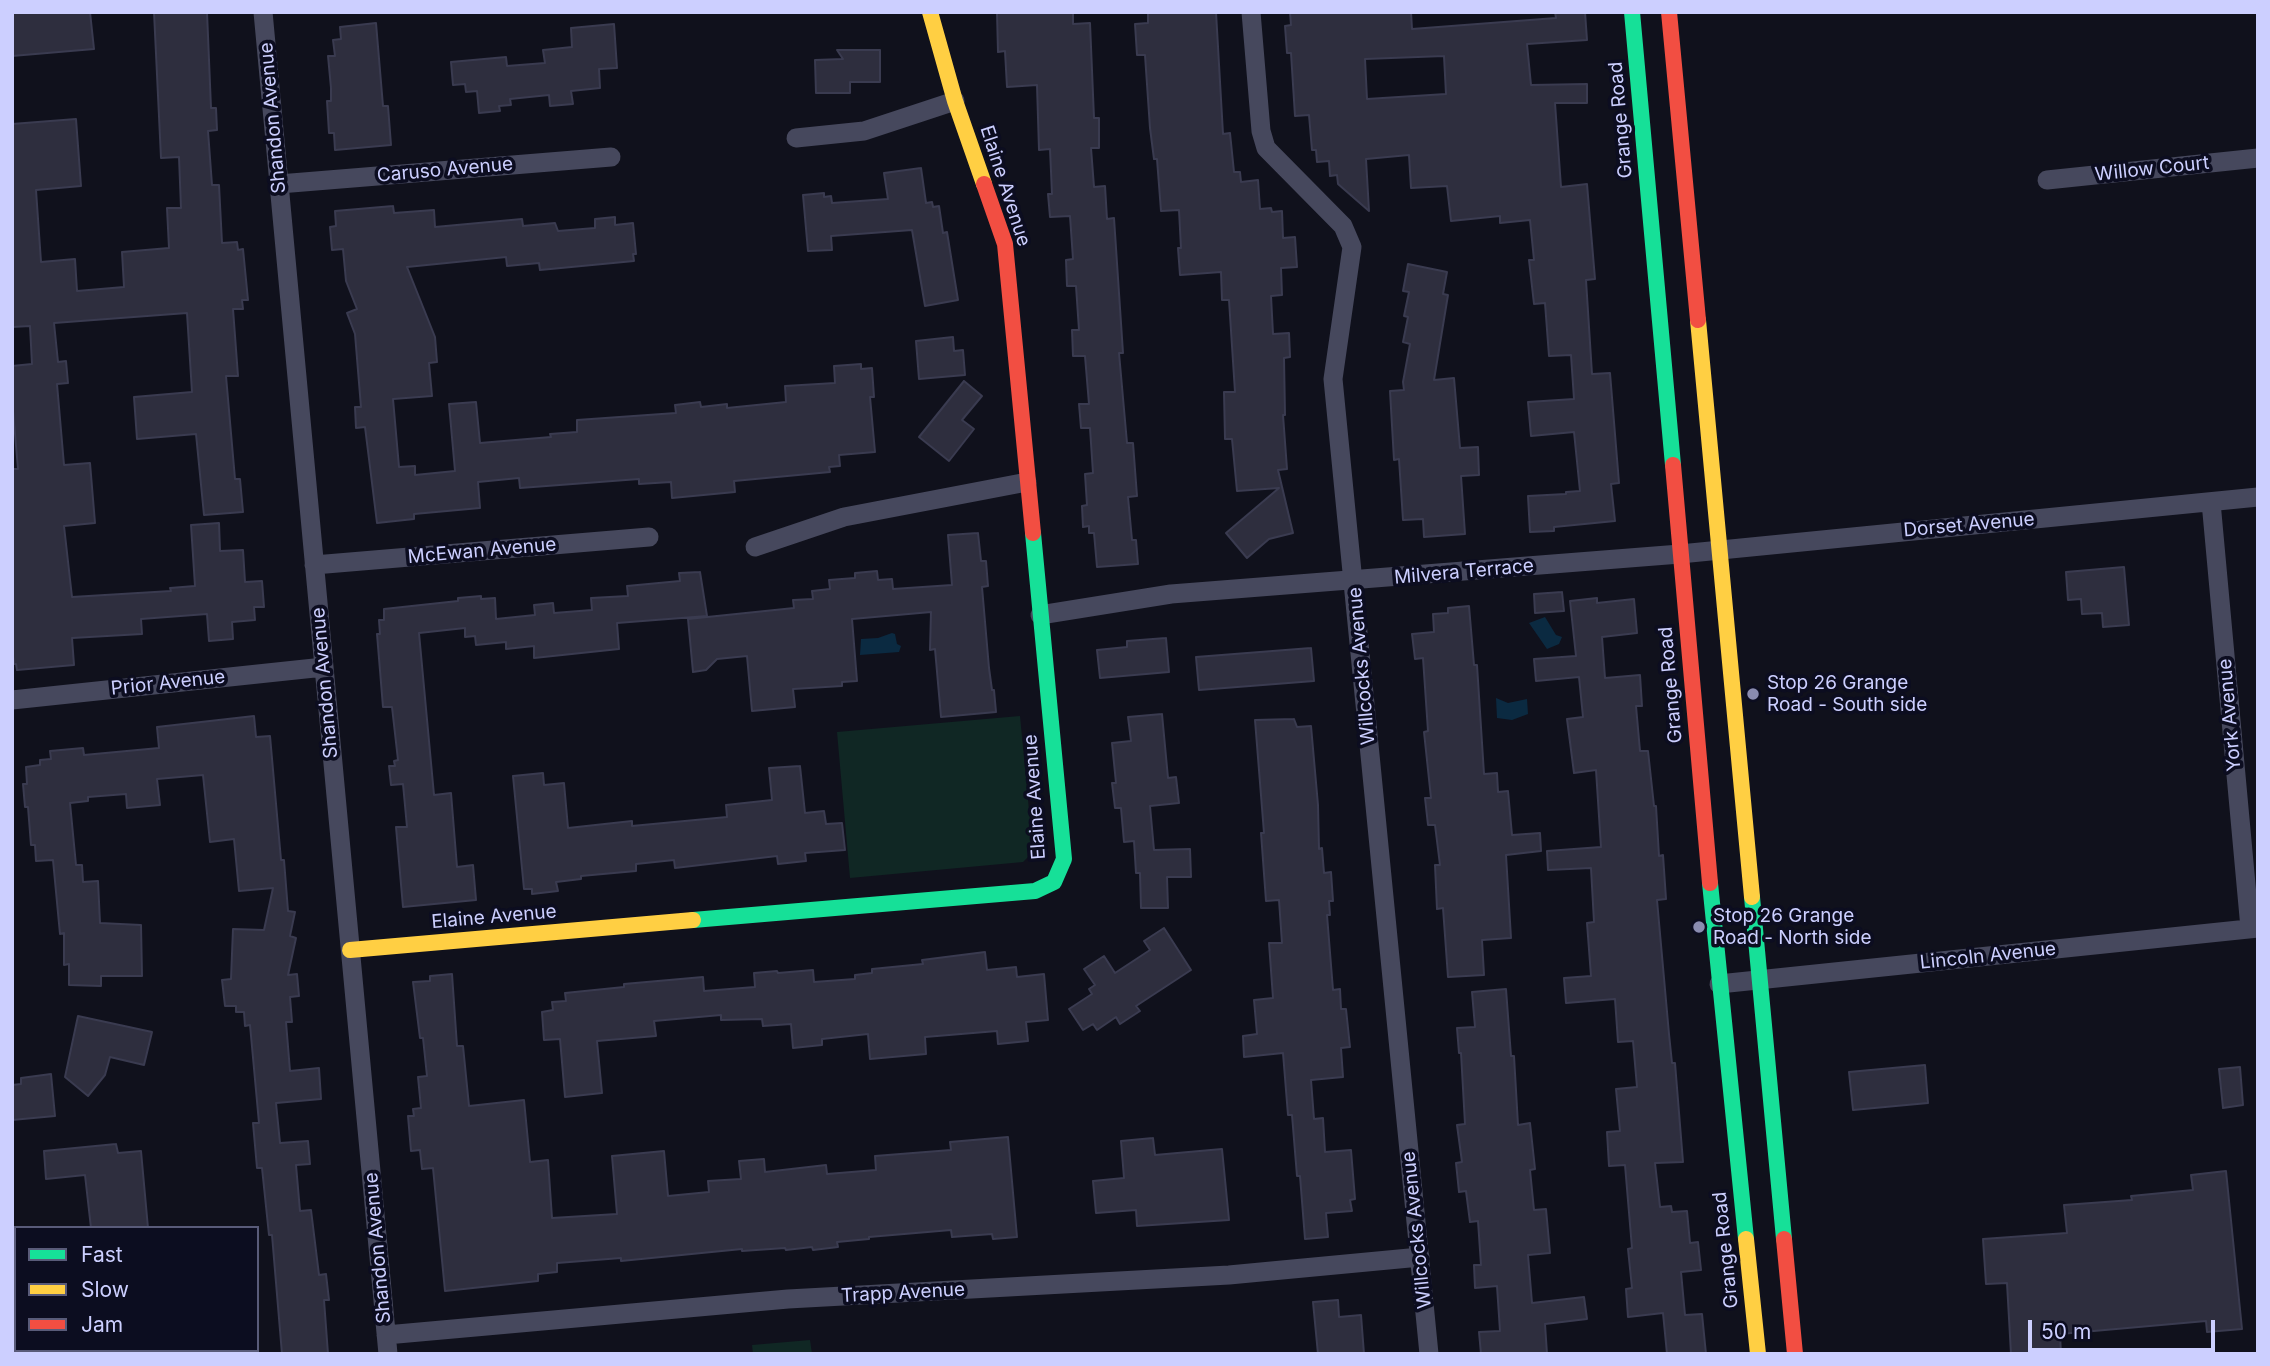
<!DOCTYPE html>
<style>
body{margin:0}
#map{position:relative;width:2270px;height:1366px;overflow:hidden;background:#10111c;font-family:Inter,sans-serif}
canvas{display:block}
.frame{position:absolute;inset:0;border:14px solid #cccfff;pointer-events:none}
.legend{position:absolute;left:14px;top:1226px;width:245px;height:126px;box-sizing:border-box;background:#0c0d20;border:2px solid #595b79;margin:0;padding:9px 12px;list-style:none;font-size:21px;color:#cccfff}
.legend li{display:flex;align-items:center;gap:14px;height:35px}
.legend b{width:35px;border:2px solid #595b79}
.scale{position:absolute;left:2028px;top:1320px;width:187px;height:32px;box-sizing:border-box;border:4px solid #cccfff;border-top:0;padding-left:9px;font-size:21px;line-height:24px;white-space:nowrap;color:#cccfff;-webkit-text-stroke:5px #0c0d20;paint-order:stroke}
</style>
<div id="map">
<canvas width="2270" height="1366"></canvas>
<div class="frame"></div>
<ul class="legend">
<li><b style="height:9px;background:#16e098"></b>Fast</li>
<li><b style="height:9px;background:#ffcf43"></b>Slow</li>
<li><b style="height:9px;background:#f24e42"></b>Jam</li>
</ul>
<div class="scale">50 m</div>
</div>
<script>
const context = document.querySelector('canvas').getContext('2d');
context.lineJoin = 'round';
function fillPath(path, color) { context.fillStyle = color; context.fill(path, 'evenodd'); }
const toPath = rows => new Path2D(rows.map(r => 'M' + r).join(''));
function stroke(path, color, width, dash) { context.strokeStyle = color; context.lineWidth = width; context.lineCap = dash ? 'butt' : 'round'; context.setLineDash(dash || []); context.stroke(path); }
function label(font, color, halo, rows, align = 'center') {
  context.font = font + ' Inter,sans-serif'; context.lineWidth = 7; context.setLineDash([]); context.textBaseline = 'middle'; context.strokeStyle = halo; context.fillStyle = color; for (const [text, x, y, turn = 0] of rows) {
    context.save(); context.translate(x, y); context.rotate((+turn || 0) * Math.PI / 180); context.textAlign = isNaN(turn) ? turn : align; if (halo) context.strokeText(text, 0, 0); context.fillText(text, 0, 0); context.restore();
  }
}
fillPath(toPath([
 [1020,716,1033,852,1023,862,850,878,837,732],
 [810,1340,812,1354,753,1354,752,1345]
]), '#102724');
fillPath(toPath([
 [1545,617,1556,635,1562,637,1559,644,1547,649,1529,623],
 [892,633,895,634,897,644,901,646,899,652,860,655,861,639,878,638],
 [1496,698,1508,703,1527,699,1528,714,1512,720,1497,718]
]), '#0b2a41');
const building = toPath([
 [12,12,90,12,94,49,12,56,12,12],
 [154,12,207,12,211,108,216,108,217,130,208,131,212,185,219,185,222,243,237,242,238,250,243,249,248,300,242,300,243,309,233,309,238,376,226,376,235,479,240,479,243,512,204,515,196,434,137,439,134,397,192,392,187,313,54,323,58,362,66,361,68,383,57,384,64,465,90,463,95,523,64,526,72,597,171,591,170,588,195,586,191,525,219,523,220,551,243,550,245,582,262,581,264,607,254,607,255,620,232,622,233,639,209,641,207,614,141,619,142,634,72,638,74,665,17,670,16,664,14,664,12,649,12,469,18,469,12,399,12,366,32,364,30,326,12,327,12,124,76,119,81,186,36,190,41,262,75,259,77,291,124,287,122,252,169,248,167,208,181,208,179,157,161,158,154,12],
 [997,12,1073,12,1073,24,1090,23,1094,118,1099,118,1099,148,1091,148,1094,187,1105,186,1107,219,1114,218,1123,353,1119,353,1127,443,1133,443,1137,496,1128,497,1132,540,1136,540,1138,564,1097,567,1094,533,1089,533,1089,526,1083,527,1082,506,1087,505,1085,474,1093,473,1090,428,1081,428,1079,404,1089,404,1085,356,1073,356,1072,330,1079,330,1076,286,1067,286,1066,260,1073,259,1070,216,1050,217,1048,194,1052,194,1050,149,1039,150,1037,85,1007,87,1005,51,998,52,997,12],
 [1148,12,1216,12,1223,134,1230,133,1234,172,1240,172,1241,182,1258,180,1260,209,1271,208,1272,212,1282,211,1283,238,1295,237,1297,267,1281,268,1282,295,1271,296,1273,334,1289,333,1290,357,1284,358,1285,415,1283,415,1287,469,1278,470,1293,533,1269,539,1247,558,1226,533,1279,488,1237,491,1232,439,1225,439,1224,392,1235,392,1229,300,1222,300,1221,272,1180,275,1178,248,1181,248,1179,210,1161,211,1157,159,1154,159,1150,128,1145,55,1137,55,1135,24,1148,23,1148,12],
 [1290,12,1411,12,1412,29,1556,18,1555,12,1585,12,1587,40,1527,44,1531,85,1587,84,1587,103,1555,103,1561,187,1587,184,1595,279,1586,280,1592,374,1610,373,1619,483,1611,484,1615,521,1554,527,1554,531,1530,532,1528,496,1566,494,1566,492,1580,491,1574,432,1531,436,1528,402,1574,399,1571,355,1549,356,1545,303,1534,304,1529,260,1534,260,1530,220,1500,223,1500,216,1451,221,1447,186,1411,188,1409,155,1366,159,1369,211,1338,184,1337,175,1330,176,1329,161,1317,162,1316,150,1312,150,1309,115,1295,116,1291,53,1287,53,1285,26,1291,25,1290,12],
 [1444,56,1446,94,1367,99,1365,59,1444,56],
 [376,23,383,106,388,106,391,145,335,150,334,133,329,133,327,101,331,101,331,88,328,56,335,56,333,40,341,39,340,27,376,23],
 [614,24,617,68,599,69,600,88,571,91,573,104,550,106,549,95,510,99,511,105,499,106,500,111,479,113,477,91,466,92,465,84,453,85,451,62,506,57,507,66,545,63,543,50,572,47,571,28,614,24],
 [837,50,880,50,880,82,850,82,850,93,816,93,815,60,843,59,837,50],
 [921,168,926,203,932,202,933,207,939,206,943,233,947,232,958,300,925,306,912,230,831,236,832,250,808,251,803,195,824,193,824,197,831,196,832,203,888,199,884,173,921,168],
 [393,206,394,213,434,210,435,227,522,219,523,226,555,223,558,231,595,228,595,219,615,217,615,225,633,223,636,254,633,254,634,261,540,270,539,263,507,266,506,257,407,267,435,337,437,362,429,363,432,396,393,399,399,467,415,466,415,475,455,471,449,404,476,402,480,443,551,437,550,434,577,432,577,420,676,413,675,405,700,402,701,407,727,404,727,408,786,402,785,386,835,383,834,366,861,364,861,369,872,368,874,397,870,397,875,452,839,455,840,466,829,467,830,472,734,481,735,492,672,498,671,482,639,484,639,479,520,488,519,478,478,482,480,508,414,514,414,519,377,523,365,427,356,428,355,407,361,407,355,334,347,313,357,309,346,281,343,249,332,250,330,227,336,226,335,211,393,206],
 [1408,264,1447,272,1443,294,1448,295,1434,380,1454,378,1460,448,1478,447,1479,475,1461,476,1465,534,1424,537,1423,519,1403,520,1399,459,1394,460,1390,391,1404,390,1403,382,1410,344,1403,342,1408,317,1404,316,1409,292,1403,291,1408,264],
 [953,337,954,351,963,350,965,375,919,379,916,341,953,337],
 [964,381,982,396,962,420,974,429,949,461,919,437,964,381],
 [978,533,981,561,986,561,988,586,982,587,989,668,992,690,994,690,996,712,941,717,935,649,930,650,931,612,852,619,857,681,842,682,842,686,793,689,795,707,752,711,747,656,717,659,706,670,693,672,688,619,794,608,793,600,813,599,812,591,830,589,829,580,855,578,855,573,877,571,878,580,892,579,893,589,952,585,948,535,978,533],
 [2124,567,2129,625,2103,627,2102,613,2082,614,2081,599,2068,600,2066,572,2124,567],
 [700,572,707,616,617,623,619,649,534,658,534,646,506,649,506,642,476,645,475,636,465,637,465,628,419,633,434,795,451,793,457,867,473,865,476,900,403,907,396,827,407,827,403,784,391,785,389,766,395,766,394,761,398,760,392,707,383,707,377,634,380,634,379,620,384,620,384,609,458,601,458,598,481,596,481,599,495,598,496,619,535,615,534,605,553,603,554,613,592,610,591,598,628,596,627,586,680,581,679,573,700,572],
 [1562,592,1564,611,1535,613,1534,594,1562,592],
 [1597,598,1597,603,1634,599,1637,633,1602,637,1605,678,1640,675,1642,706,1636,706,1640,751,1648,751,1654,806,1656,806,1659,856,1663,855,1666,899,1657,900,1669,1034,1672,1063,1675,1063,1683,1162,1655,1163,1660,1207,1671,1206,1672,1212,1687,1211,1690,1243,1698,1242,1701,1270,1681,1272,1685,1315,1702,1314,1706,1354,1667,1354,1663,1313,1628,1317,1626,1289,1632,1288,1628,1249,1632,1248,1625,1165,1609,1166,1607,1132,1620,1131,1616,1089,1637,1087,1633,1041,1618,1042,1615,999,1566,1003,1564,978,1591,976,1587,923,1594,922,1591,868,1548,870,1547,851,1601,847,1596,770,1574,773,1567,719,1583,717,1579,677,1536,681,1534,659,1576,656,1570,601,1597,598],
 [1469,606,1474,665,1477,665,1484,774,1497,773,1498,792,1508,791,1512,835,1540,833,1541,851,1506,855,1511,938,1482,940,1484,975,1448,977,1443,908,1437,909,1435,865,1440,865,1435,825,1428,825,1425,798,1431,798,1424,732,1428,731,1423,658,1415,659,1412,634,1434,632,1433,614,1448,613,1448,608,1469,606],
 [1166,638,1169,672,1100,678,1097,650,1127,647,1127,641,1166,638],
 [1311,648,1314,681,1199,690,1196,657,1311,648],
 [1162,714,1168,778,1176,777,1179,803,1150,806,1154,850,1190,849,1191,877,1167,877,1168,908,1141,908,1140,873,1136,873,1134,841,1124,842,1121,808,1115,808,1112,783,1116,783,1112,743,1131,741,1128,717,1162,714],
 [254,716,256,737,270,736,281,860,284,860,288,911,295,912,290,936,296,938,288,975,297,974,299,996,290,997,292,1022,286,1022,290,1071,319,1068,321,1099,276,1103,280,1143,308,1141,310,1164,296,1165,300,1211,311,1210,319,1275,326,1274,329,1300,324,1300,328,1354,282,1354,272,1235,269,1235,262,1168,257,1168,253,1123,259,1123,250,1025,245,1026,244,1012,236,1012,236,1006,225,1006,222,980,231,979,233,929,264,930,273,888,239,891,234,839,210,842,203,775,157,779,160,805,127,808,126,794,88,797,88,801,70,803,76,865,82,865,83,882,98,881,100,923,141,925,142,976,101,976,101,986,69,985,69,964,64,965,64,933,60,934,53,860,36,861,35,845,31,845,28,807,25,807,23,784,27,784,26,767,40,765,40,760,51,759,50,751,83,748,84,755,159,748,157,727,254,716],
 [1294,719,1297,727,1311,726,1318,805,1319,849,1322,848,1324,873,1331,872,1333,901,1329,901,1330,915,1327,915,1333,990,1340,989,1341,1009,1346,1009,1350,1047,1341,1048,1343,1077,1311,1080,1314,1119,1323,1118,1325,1152,1351,1150,1355,1199,1350,1200,1352,1211,1326,1213,1328,1237,1305,1239,1300,1176,1297,1176,1292,1115,1288,1115,1283,1053,1244,1057,1243,1036,1257,1034,1254,1000,1273,998,1269,943,1282,943,1279,900,1266,901,1261,833,1264,833,1255,720,1294,719],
 [800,766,805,813,824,811,826,824,842,823,845,850,805,853,806,861,778,864,777,856,675,868,674,860,636,864,636,871,581,876,581,879,556,882,558,891,532,894,532,889,524,889,513,776,543,773,544,785,564,783,568,828,632,821,632,826,727,817,726,805,772,800,769,768,800,766],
 [1164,928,1191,970,1136,1006,1140,1011,1120,1024,1116,1017,1097,1030,1093,1024,1083,1030,1069,1009,1092,994,1089,989,1095,985,1084,969,1104,956,1115,973,1150,950,1144,941,1164,928],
 [985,952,987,970,1016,967,1017,977,1044,974,1048,1020,1026,1022,1028,1041,998,1044,997,1031,925,1037,926,1054,870,1059,868,1034,822,1039,822,1045,793,1048,791,1024,763,1026,762,1019,721,1020,721,1015,654,1021,656,1036,597,1041,602,1093,565,1097,560,1039,544,1040,542,1012,553,1010,552,1002,566,1001,565,993,624,987,624,984,703,977,704,991,755,987,754,973,777,971,778,973,813,970,814,982,855,979,855,975,872,973,872,969,923,964,922,960,985,952],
 [452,974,457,1046,463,1046,469,1106,524,1100,530,1162,548,1160,552,1218,617,1214,612,1156,664,1151,668,1196,709,1192,708,1181,741,1179,739,1161,764,1159,765,1172,826,1165,827,1174,876,1170,875,1156,951,1150,950,1142,1008,1137,1017,1237,993,1239,992,1234,952,1237,951,1230,869,1237,869,1239,837,1242,838,1247,813,1250,812,1247,786,1250,785,1248,742,1251,742,1249,621,1261,621,1258,557,1263,557,1272,538,1274,538,1281,445,1291,433,1168,422,1169,420,1150,411,1151,408,1116,414,1116,413,1109,421,1108,418,1077,427,1076,423,1038,420,1038,413,982,430,981,430,976,452,974],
 [1506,989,1511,1056,1514,1056,1518,1125,1530,1123,1535,1169,1530,1170,1534,1210,1546,1209,1550,1253,1528,1255,1532,1303,1584,1297,1587,1319,1545,1324,1547,1354,1481,1354,1479,1332,1500,1331,1497,1286,1475,1288,1474,1265,1481,1265,1478,1221,1470,1222,1466,1191,1459,1192,1456,1163,1462,1162,1457,1125,1465,1124,1461,1053,1459,1053,1457,1028,1475,1027,1472,992,1506,989],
 [78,1016,152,1032,144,1065,110,1057,105,1075,88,1096,65,1077,78,1016],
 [1925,1065,1928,1103,1853,1110,1849,1072,1925,1065],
 [2240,1067,2243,1105,2223,1108,2219,1069,2240,1067],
 [51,1074,55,1116,12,1120,12,1085,21,1084,21,1078,51,1074],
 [1153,1138,1155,1155,1222,1149,1229,1220,1137,1226,1136,1210,1096,1213,1093,1181,1124,1178,1121,1141,1153,1138],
 [116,1144,118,1153,141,1151,148,1228,91,1228,85,1175,46,1179,44,1151,116,1144],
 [2226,1171,2242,1329,2207,1332,2206,1321,2060,1334,2061,1354,2011,1354,2007,1283,1986,1284,1983,1239,2067,1233,2064,1205,2132,1200,2131,1196,2193,1190,2191,1175,2226,1171],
 [1338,1300,1339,1317,1361,1315,1364,1354,1318,1354,1313,1302,1338,1300]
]);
fillPath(building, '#2e2e3e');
stroke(building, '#3a3b50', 2);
stroke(toPath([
 [263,12,388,1354],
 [1251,12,1261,131,1266,148,1343,226,1352,247,1333,379,1429,1354],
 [796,138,864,131,955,101],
 [2047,180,2258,158],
 [279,184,611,157],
 [2211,502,2250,928],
 [755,547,844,517,1027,482],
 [314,565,649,537],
 [1040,615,1171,594,1680,554,2258,497],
 [12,700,324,667],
 [1719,984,2258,928],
 [386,1335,788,1299,1229,1275,1420,1257],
 [30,1350,30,1354]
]), '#46485d', 19);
stroke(toPath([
 [1632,12,1673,465],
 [1710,883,1746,1239],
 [1752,897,1784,1239],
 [693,920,1035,891,1054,882,1064,859,1033,533]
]), '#16e098', 16);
stroke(toPath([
 [930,12,955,101,984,184],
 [1698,320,1752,897],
 [350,950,693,920],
 [1746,1239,1758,1354]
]), '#ffcf43', 16);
stroke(toPath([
 [1669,12,1698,320],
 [984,184,1005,244,1033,533],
 [1673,465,1710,883],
 [1784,1239,1795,1354]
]), '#f24e42', 16);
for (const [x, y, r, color] of [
 [1753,694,7,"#8a8cb0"],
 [1699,927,7,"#8a8cb0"]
]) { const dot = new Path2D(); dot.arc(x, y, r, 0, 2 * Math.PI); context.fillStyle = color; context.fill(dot); stroke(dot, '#0c0d20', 2.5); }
label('19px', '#cccfff', '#0c0d20', [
 ["Shandon Avenue",273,118,-95],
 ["Grange Road",1621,120,-95],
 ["Willow Court",2152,169,-6],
 ["Caruso Avenue",445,170,-5],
 ["Elaine Avenue",1005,186,72],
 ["Dorset Avenue",1969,525,-5],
 ["McEwan Avenue",482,551,-5],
 ["Milvera Terrace",1464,572,-5],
 ["Willcocks Avenue",1362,666,-95],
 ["Prior Avenue",168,683,-6],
 ["Shandon Avenue",325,683,-95],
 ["Grange Road",1671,685,-95],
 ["York Avenue",2230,715,-95],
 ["Elaine Avenue",1035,797,-94],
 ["Elaine Avenue",494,917,-5],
 ["Lincoln Avenue",1988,956,-6],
 ["Willcocks Avenue",1417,1230,-96],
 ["Shandon Avenue",378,1248,-95],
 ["Grange Road",1726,1250,-96],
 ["Trapp Avenue",903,1293,-3]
]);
label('19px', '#cccfff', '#0c0d20', [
 ["Stop 26 Grange",1767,683],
 ["Road - South side",1767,705],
 ["Stop 26 Grange",1713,916],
 ["Road - North side",1713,938]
], 'left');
</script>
